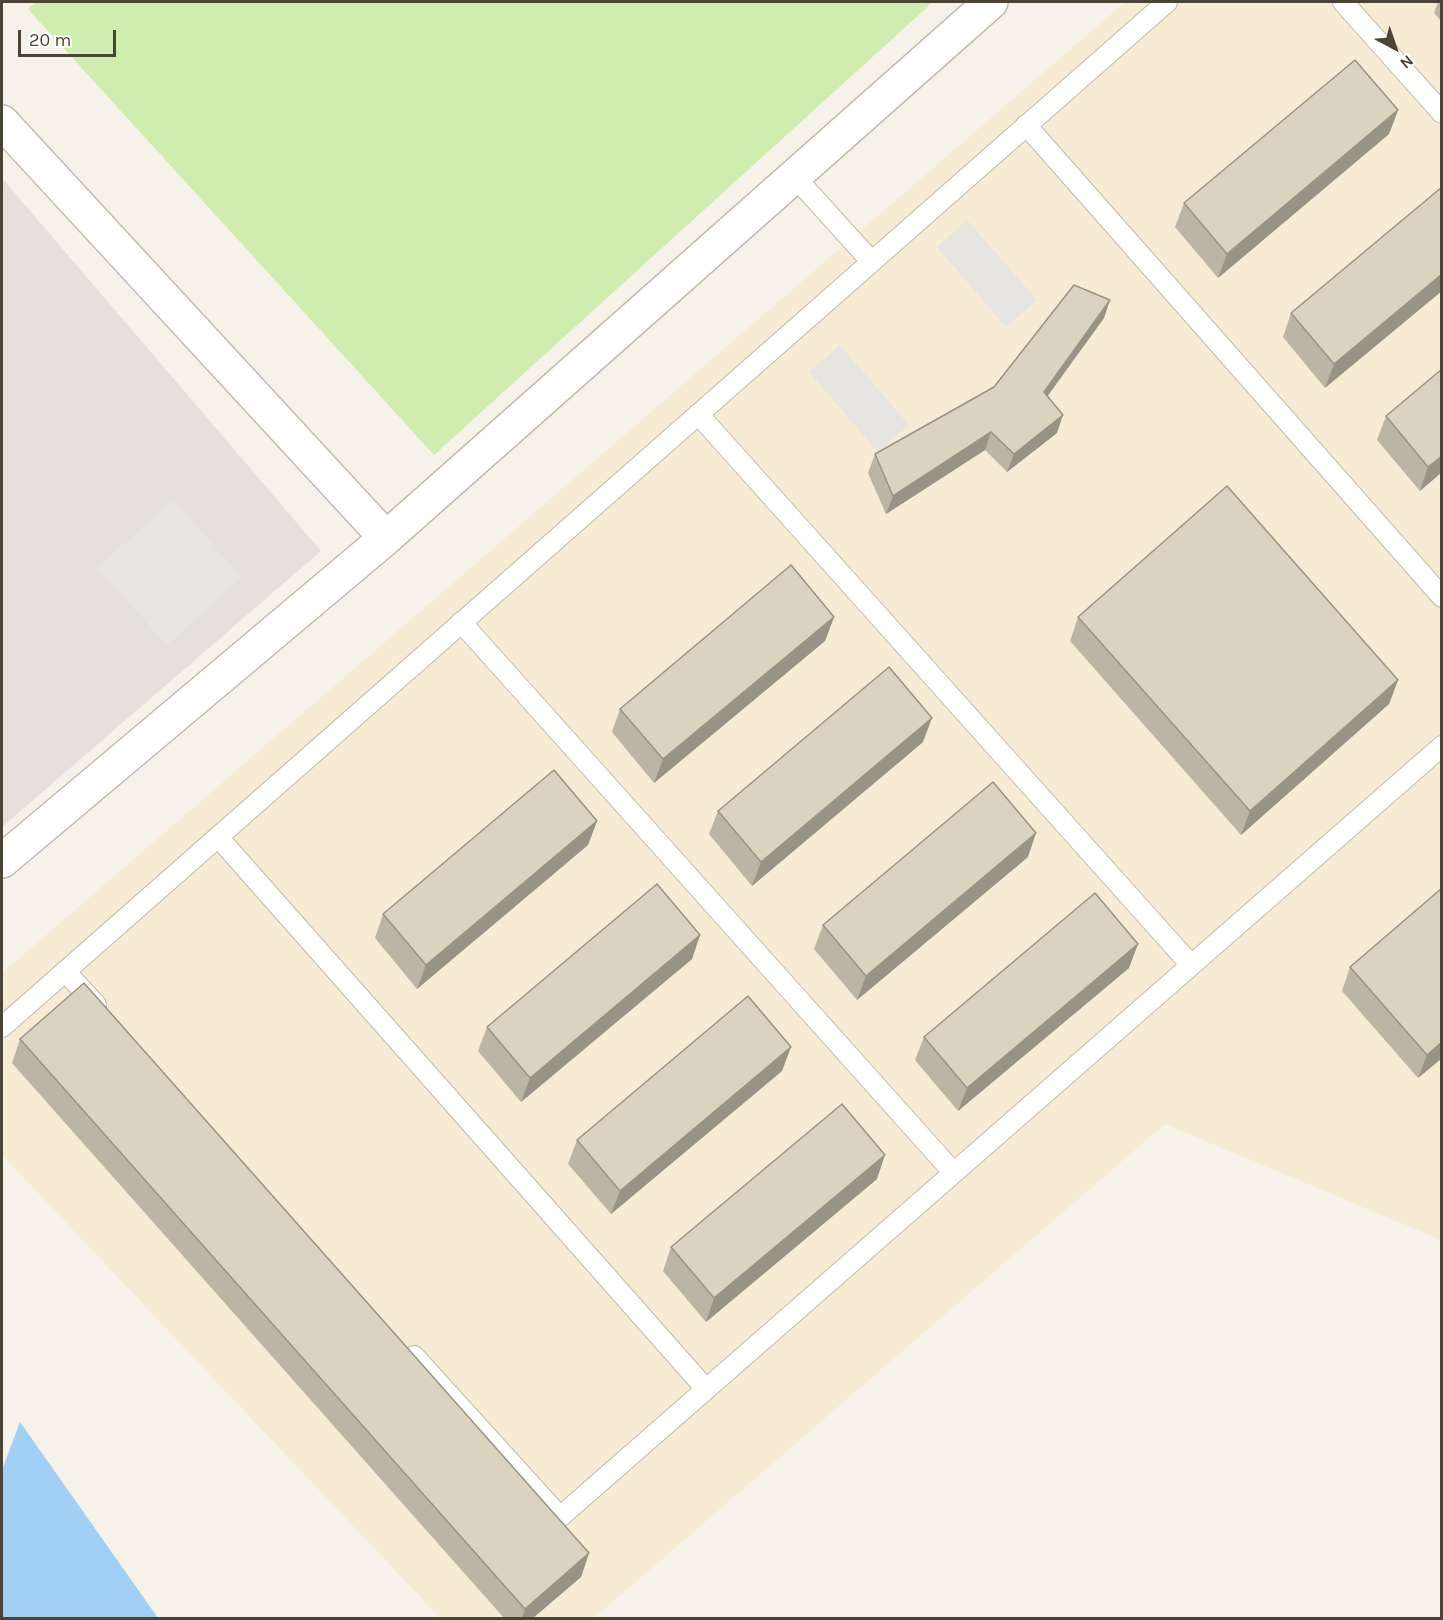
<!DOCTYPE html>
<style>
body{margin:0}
#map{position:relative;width:1443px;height:1620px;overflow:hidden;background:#f6f2e9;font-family:Karla,sans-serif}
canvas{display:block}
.frame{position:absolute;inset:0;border:3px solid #4a4336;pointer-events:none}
.north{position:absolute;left:1365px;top:18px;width:60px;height:60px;-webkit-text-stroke:4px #fff;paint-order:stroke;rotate:140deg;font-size:16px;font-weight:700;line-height:24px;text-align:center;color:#4a4336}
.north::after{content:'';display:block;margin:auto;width:21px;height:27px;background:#4a4336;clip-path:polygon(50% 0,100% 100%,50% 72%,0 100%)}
.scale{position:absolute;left:18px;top:30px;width:98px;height:27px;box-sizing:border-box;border:3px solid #4a4336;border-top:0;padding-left:8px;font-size:18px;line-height:21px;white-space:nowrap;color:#4a4336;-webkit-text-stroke:4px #fff;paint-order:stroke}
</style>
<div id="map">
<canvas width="1443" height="1620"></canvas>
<div class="frame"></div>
<div class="north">N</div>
<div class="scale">20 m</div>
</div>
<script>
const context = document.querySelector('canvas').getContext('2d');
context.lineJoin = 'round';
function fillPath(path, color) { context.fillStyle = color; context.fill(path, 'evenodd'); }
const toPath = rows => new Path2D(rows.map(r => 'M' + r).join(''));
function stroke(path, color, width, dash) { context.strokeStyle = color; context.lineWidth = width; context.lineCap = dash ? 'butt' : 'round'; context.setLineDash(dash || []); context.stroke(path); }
fillPath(toPath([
 [1125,2,1441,2,1441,1240,1165,1124,594,1618,440,1618,2,1155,2,973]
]), '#f8ebd3');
fillPath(toPath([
 [2,178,321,551,2,827]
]), '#e5e1da');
fillPath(toPath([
 [36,2,933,2,434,455,28,9]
]), '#ceedaf');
fillPath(toPath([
 [967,220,1037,300,1006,327,937,247],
 [840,345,909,425,878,452,809,372],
 [173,500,242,577,167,645,97,568]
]), '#e7e5e1');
fillPath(toPath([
 [20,1422,158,1618,2,1618,2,1470]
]), '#a1cff6');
const lane = toPath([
 [1343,2,1442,113],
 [1026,125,1442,597],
 [794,176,871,261],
 [698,414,1191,965],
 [461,622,953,1172],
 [218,837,706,1389],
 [65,971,96,1005],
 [2,1027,1167,2],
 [414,1356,560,1517,1442,746]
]);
const street = toPath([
 [2,122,386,538],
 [2,861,386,538,991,2]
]);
stroke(lane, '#c2bbab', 22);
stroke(street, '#c2bbab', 36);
stroke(lane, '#fff', 20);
stroke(street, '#fff', 33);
fillPath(toPath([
 [1438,2,1442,2,1442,22,1434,13],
 [1398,110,1389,134,1218,278,1175,227,1184,203],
 [1442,187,1325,388,1283,337,1291,313],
 [1104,318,1048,396,1057,433,1007,472,985,450,886,514,868,473,875,454,994,387],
 [1442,369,1442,472,1420,491,1377,440,1386,416],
 [834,617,825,641,654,783,612,732,620,709],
 [1078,617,1398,680,1389,704,1241,835,1070,641],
 [923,742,752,886,709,834,718,811],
 [597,821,588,845,417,989,375,938,383,914],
 [1028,857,857,1000,814,949,823,925],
 [1442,888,1442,1058,1418,1078,1342,991,1350,967],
 [700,935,692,959,521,1102,478,1051,487,1027],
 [1129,968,958,1111,915,1060,924,1037],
 [20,1039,589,1553,581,1577,533,1618,504,1618,12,1063],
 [782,1071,611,1214,568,1164,577,1140],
 [877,1179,706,1322,663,1271,671,1247]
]), '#bcb5a5');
fillPath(toPath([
 [1398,110,1389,134,1218,278,1227,254],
 [1442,274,1442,291,1325,388,1334,364],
 [1110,300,1104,318,1037,410,1044,392],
 [1063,415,1057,433,1007,472,1014,454],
 [991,432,985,450,886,514,893,496],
 [1442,456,1442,472,1420,491,1428,467],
 [834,617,825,641,654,783,663,759],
 [1398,680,1389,704,1241,835,1250,811],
 [932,718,923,742,752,886,761,862],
 [597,821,588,845,417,989,426,965],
 [1036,833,1028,857,857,1000,866,976],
 [700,935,692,959,521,1102,530,1078],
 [1138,944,1129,968,958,1111,967,1088],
 [1442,1042,1442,1058,1418,1078,1427,1055],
 [791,1047,782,1071,611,1214,620,1191],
 [885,1155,877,1179,706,1322,714,1298],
 [589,1553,581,1577,533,1618,522,1618,525,1609]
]), '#999386');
const building = toPath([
 [1355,60,1398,110,1227,254,1184,203,1355,60],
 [1442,187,1442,274,1334,364,1291,313,1442,187],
 [1074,285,1110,300,1044,392,1063,415,1014,454,991,432,893,496,875,454,994,387,1074,285],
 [1442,369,1442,456,1428,467,1386,416,1442,369],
 [1227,486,1398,680,1250,811,1078,617,1227,486],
 [791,565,834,617,663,759,620,709,791,565],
 [889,667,932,718,761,862,718,811,889,667],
 [554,770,597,821,426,965,383,914,554,770],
 [993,782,1036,833,866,976,823,925,993,782],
 [657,884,700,935,530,1078,487,1027,657,884],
 [1442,888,1442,1042,1427,1055,1350,967,1442,888],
 [1095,893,1138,944,967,1088,924,1037,1095,893],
 [84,983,589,1553,525,1609,20,1039,84,983],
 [748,996,791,1047,620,1191,577,1140,748,996],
 [842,1104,885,1155,714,1298,671,1247,842,1104]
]);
fillPath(building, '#dbd2c0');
stroke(building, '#999386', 1.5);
</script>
